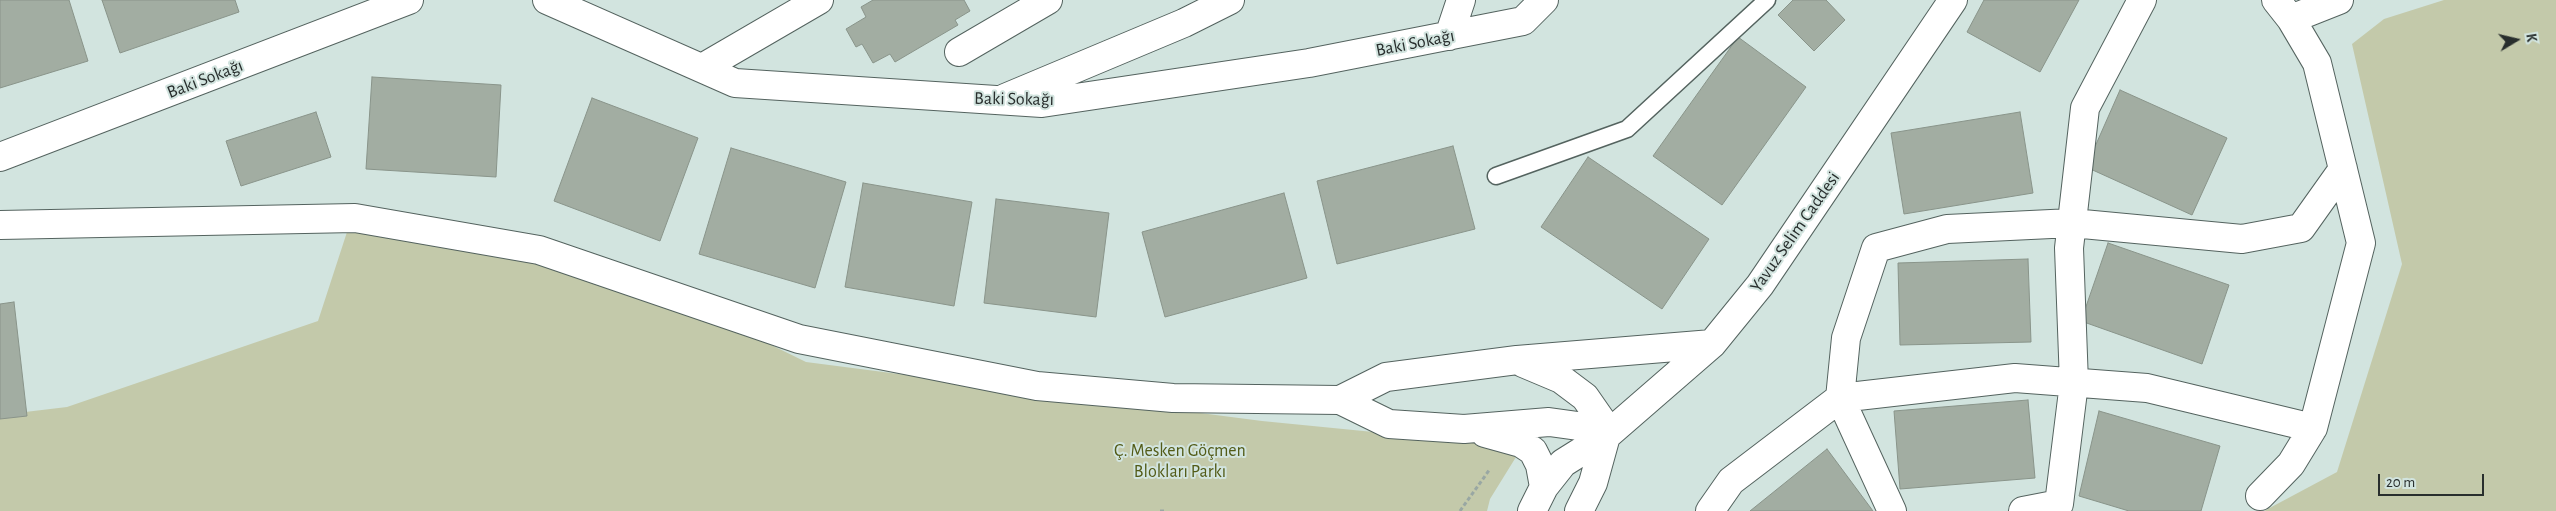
<!DOCTYPE html>
<meta charset="utf-8">
<style>
body{margin:0}
#map{position:relative;width:2556px;height:511px;overflow:hidden;background:#d2e4df;font-family:"Alegreya Sans",sans-serif}
canvas{display:block}
.north{position:absolute;left:2491px;top:15px;width:50px;height:50px;-webkit-text-stroke:4px #d2e4df;paint-order:stroke;rotate:81deg;font-size:14px;font-weight:700;line-height:20px;text-align:center;color:#282e2d}
.north::after{content:'';display:block;margin:auto;width:18px;height:22px;background:#282e2d;clip-path:polygon(50% 0,100% 100%,50% 72%,0 100%)}
.scale{position:absolute;left:2378px;top:474px;width:106px;height:22px;box-sizing:border-box;border:2px solid #282e2d;border-top:0;padding-left:6px;font-size:15px;line-height:18px;white-space:nowrap;color:#282e2d;-webkit-text-stroke:4px #d2e4df;paint-order:stroke}
</style>
<div id="map">
<canvas width="2556" height="511"></canvas>
<div class="north">K</div>
<div class="scale">20 m</div>
</div>
<script>
const context = document.querySelector('canvas').getContext('2d');
context.lineJoin = 'round';
function fillPath(path, color) { context.fillStyle = color; context.fill(path, 'evenodd'); }
const toPath = rows => new Path2D(rows.map(r => 'M' + r).join(''));
function stroke(path, color, width, dash) { context.strokeStyle = color; context.lineWidth = width; context.lineCap = dash ? 'butt' : 'round'; context.setLineDash(dash || []); context.stroke(path); }
function label(font, color, halo, rows, align = 'center') {
  context.font = font + ' "Alegreya Sans",sans-serif'; context.lineWidth = 4; context.setLineDash([]); context.textBaseline = 'middle'; context.strokeStyle = halo; context.fillStyle = color; for (const [text, x, y, turn = 0] of rows) {
    context.save(); context.translate(x, y); context.rotate((+turn || 0) * Math.PI / 180); context.textAlign = isNaN(turn) ? turn : align; if (halo) context.strokeText(text, 0, 0); context.fillText(text, 0, 0); context.restore();
  }
}
fillPath(toPath([
 [2444,0,2556,0,2556,511,2264,511,2337,472,2402,264,2352,44,2384,19],
 [347,232,567,245,806,362,1262,421,1495,444,1516,457,1490,499,1487,511,0,511,0,415,67,407,318,321]
]), '#c3c9aa');
const building = toPath([
 [0,0,69,0,88,61,0,88,0,0],
 [102,0,235,0,239,12,120,53,102,0],
 [873,0,964,0,970,11,955,20,958,25,895,62,890,54,873,63,862,44,856,47,846,29,866,17,861,7,873,0],
 [1793,0,1826,0,1845,20,1814,51,1778,15,1793,0],
 [1984,0,2079,0,2040,72,1967,32,1984,0],
 [1738,37,1806,87,1722,205,1653,156,1738,37],
 [372,77,501,85,496,177,366,169,372,77],
 [2120,90,2227,138,2192,215,2086,167,2120,90],
 [592,98,698,138,660,241,554,201,592,98],
 [316,112,331,157,241,186,226,141,316,112],
 [2020,112,2033,193,1904,214,1891,133,2020,112],
 [1453,146,1475,229,1337,264,1317,181,1453,146],
 [731,148,846,182,815,288,699,254,731,148],
 [1588,157,1709,239,1662,309,1541,227,1588,157],
 [863,183,972,202,954,306,845,287,863,183],
 [1284,193,1307,278,1165,317,1142,232,1284,193],
 [996,199,1109,213,1096,317,984,303,996,199],
 [2108,243,2229,285,2202,364,2081,321,2108,243],
 [2028,259,2031,342,1900,345,1898,263,2028,259],
 [14,302,27,416,0,419,0,304,14,302],
 [2028,400,2035,478,1900,489,1894,411,2028,400],
 [2099,411,2220,446,2201,511,2129,511,2079,496,2099,411],
 [1827,449,1873,511,1750,511,1827,449]
]);
fillPath(building, '#a2ada2');
stroke(building, '#89948a', 1);
const lane = toPath([
 [1496,176,1627,129,1767,0]
]);
const street = toPath([
 [547,0,735,83,1042,103,1309,63,1523,21,1544,0],
 [2291,19,2339,0],
 [1449,36,1461,0],
 [959,52,1048,0],
 [702,68,819,0],
 [1005,98,1184,23,1230,0],
 [0,157,409,0],
 [0,225,355,218,539,250,799,339,1037,386,1173,398,1340,400],
 [2260,496,2291,464,2313,428,2361,243,2317,63,2291,19,2276,0],
 [1710,511,1731,481,1840,398,2015,378,2147,388,2313,428],
 [1892,511,1840,398,1846,338,1876,248,1947,229,2072,223,2242,239,2301,228,2343,169],
 [2023,511,2059,504,2074,383,2069,248,2085,108,2142,0]
]);
const secondary = toPath([
 [1523,363,1561,379,1585,397,1601,420,1606,436],
 [1485,433,1521,443,1533,451,1540,465,1544,487],
 [1606,436,1578,426,1549,422,1464,429,1389,424,1340,400,1386,377,1517,360,1712,344],
 [1532,511,1544,487,1563,463,1606,436,1712,344,1760,285,1953,0],
 [1579,511,1593,483,1606,436]
]);
stroke(lane, '#54635f', 19);
stroke(street, '#54635f', 30);
stroke(secondary, '#54635f', 30);
stroke(toPath([
 [1160,511,1166,511],
 [1460,511,1490,469]
]), '#99a7a3', 3, [4, 2.5]);
stroke(lane, '#fff', 16);
stroke(street, '#fff', 28);
stroke(secondary, '#fff', 28);
label('18px', '#282e2d', '#d2e4df', [
 ["Baki Sokağı",1415,43,-11],
 ["Baki Sokağı",205,79,-21],
 ["Baki Sokağı",1014,99,1],
 ["Yavuz Selim Caddesi",1795,232,-55]
]);
label('18px', '#525b17', '#d2e4df', [
 ["Ç. Mesken Göçmen",1180,451],
 ["Blokları Parkı",1180,472]
]);
</script>
